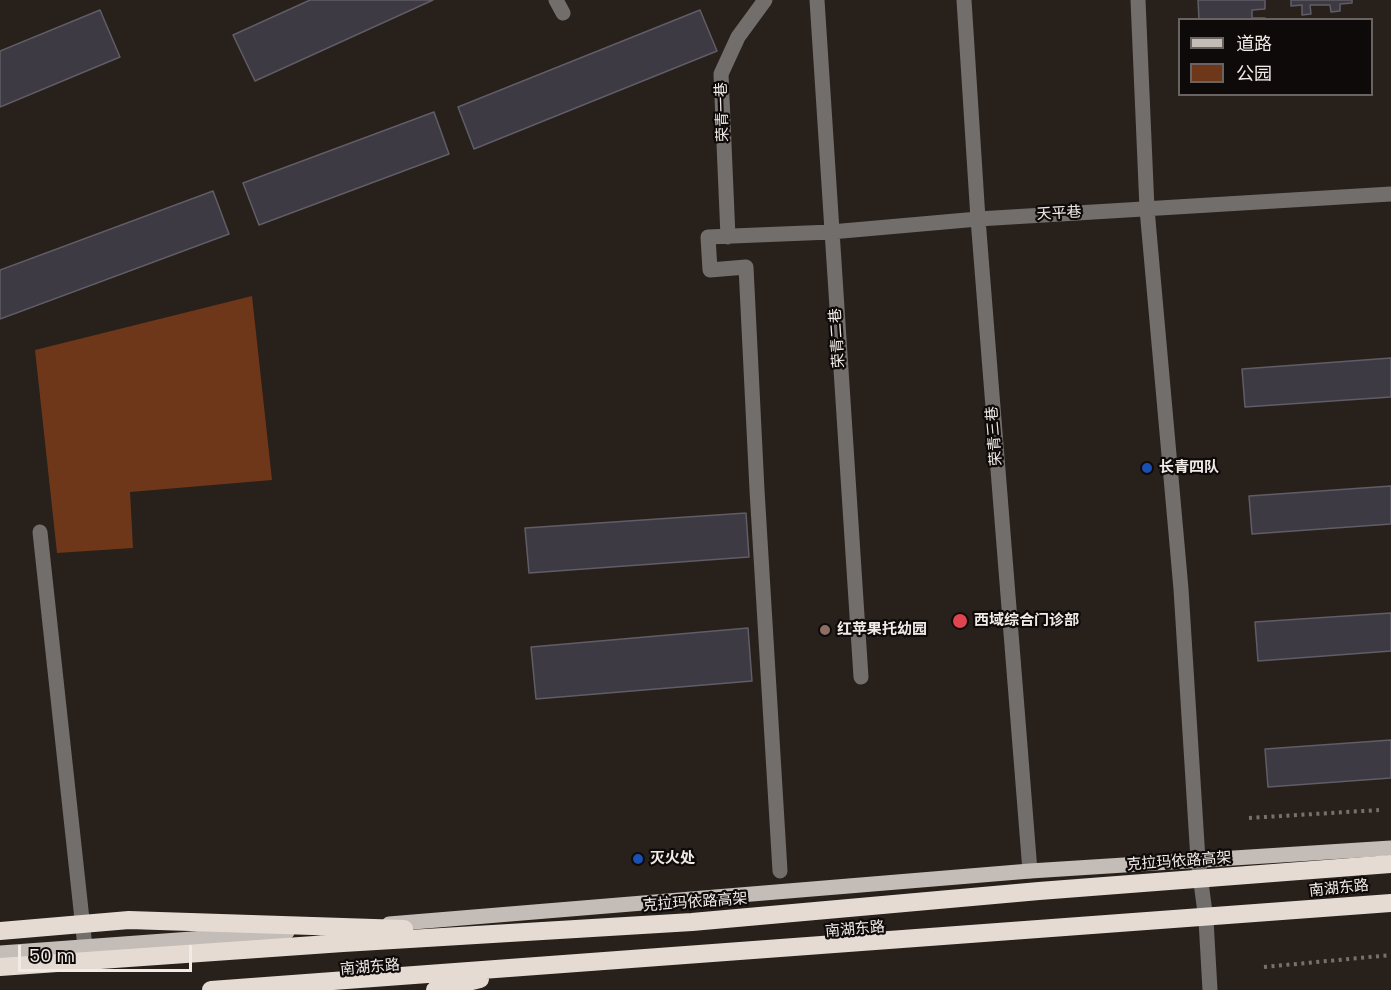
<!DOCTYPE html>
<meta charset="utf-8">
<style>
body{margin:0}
#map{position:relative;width:1391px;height:990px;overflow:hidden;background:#28201b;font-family:Poppins,"Noto Sans SC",sans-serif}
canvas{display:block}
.legend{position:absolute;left:1178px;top:18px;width:195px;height:78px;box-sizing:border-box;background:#0e0a09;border:2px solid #696462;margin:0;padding:8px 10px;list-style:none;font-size:18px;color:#f1ebe8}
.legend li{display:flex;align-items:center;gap:12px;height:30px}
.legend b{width:30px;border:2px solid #696462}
.scale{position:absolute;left:18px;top:945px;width:174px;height:27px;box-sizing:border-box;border:3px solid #f1ebe8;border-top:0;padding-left:8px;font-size:18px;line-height:21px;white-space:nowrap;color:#f1ebe8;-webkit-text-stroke:4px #0e0a09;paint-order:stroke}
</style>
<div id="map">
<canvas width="1391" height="990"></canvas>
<ul class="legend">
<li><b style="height:8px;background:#c4bcb6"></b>道路</li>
<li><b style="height:16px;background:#6f371a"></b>公园</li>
</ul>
<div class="scale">50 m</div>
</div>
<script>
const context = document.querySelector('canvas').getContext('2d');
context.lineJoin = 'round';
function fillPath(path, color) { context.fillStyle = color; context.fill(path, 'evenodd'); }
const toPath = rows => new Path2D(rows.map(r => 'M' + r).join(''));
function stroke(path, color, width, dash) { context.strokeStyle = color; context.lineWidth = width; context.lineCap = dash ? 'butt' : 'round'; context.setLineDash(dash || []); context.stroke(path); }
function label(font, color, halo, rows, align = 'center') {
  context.font = font + ' Poppins,"Noto Sans SC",sans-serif'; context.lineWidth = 4.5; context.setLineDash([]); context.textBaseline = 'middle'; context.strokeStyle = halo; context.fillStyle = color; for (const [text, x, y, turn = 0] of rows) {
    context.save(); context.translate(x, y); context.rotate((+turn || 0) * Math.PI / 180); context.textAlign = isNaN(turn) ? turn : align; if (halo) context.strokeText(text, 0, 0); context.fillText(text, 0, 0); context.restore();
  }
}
fillPath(toPath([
 [252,296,272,480,130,492,133,548,57,553,35,350]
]), '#6f371a');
const building = toPath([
 [310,0,433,0,255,81,233,35,310,0],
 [1198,0,1265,0,1265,9,1252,10,1252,18,1265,18,1266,20,1199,20,1198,0],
 [1291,0,1352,0,1352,3,1340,4,1340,11,1331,12,1330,5,1310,5,1311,14,1302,15,1302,5,1291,6,1291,0],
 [100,10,120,57,0,107,0,51,100,10],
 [700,10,717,51,474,149,458,107,700,10],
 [434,112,449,154,259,225,243,183,434,112],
 [213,191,229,234,0,319,0,270,213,191],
 [1391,358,1391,397,1245,407,1242,369,1391,358],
 [1391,486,1391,524,1252,534,1249,496,1391,486],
 [746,513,749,557,529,573,525,528,746,513],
 [1391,613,1391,651,1258,661,1255,622,1391,613],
 [748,628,752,681,536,699,531,647,748,628],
 [1391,740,1391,778,1268,787,1265,749,1391,740]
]);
fillPath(building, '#3d3a43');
stroke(building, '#615d67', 1.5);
stroke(toPath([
 [1249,818,1379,810],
 [1264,967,1391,955]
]), '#78706c', 4, [3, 4.5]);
stroke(toPath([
 [556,0,563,13],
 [817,0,861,677],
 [964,0,978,219,1030,871],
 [1138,0,1147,209,1181,589,1198,860,1206,920,1210,990],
 [728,237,721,74,738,37,765,0],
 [40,532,85,947],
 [780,871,757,490,746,267,710,270,708,237,831,232,978,219,1391,194]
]), '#726e6b', 15);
stroke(toPath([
 [389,924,1030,871,1391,848],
 [0,953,287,932]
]), '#c4bcb6', 15);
stroke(toPath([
 [0,931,129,920,404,929],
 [0,967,343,943,692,922,1039,891,1391,864],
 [211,990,1391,903],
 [435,990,480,979]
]), '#e5dbd3', 18);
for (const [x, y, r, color] of [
 [1147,468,6,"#1a4fb4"],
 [960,621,8,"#e0444e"],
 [825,630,6,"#8d6e63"],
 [638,859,6,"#1a4fb4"]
]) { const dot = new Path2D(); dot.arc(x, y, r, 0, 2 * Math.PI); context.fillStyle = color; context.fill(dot); stroke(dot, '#0e0a09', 2); }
label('15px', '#f1ebe8', '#0e0a09', [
 ["荣青一巷",723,112,-92],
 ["天平巷",1059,214,-3],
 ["荣青二巷",838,338,-94],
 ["荣青三巷",995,436,-95],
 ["克拉玛依路高架",1179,862,-4],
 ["南湖东路",1339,889,-6],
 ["克拉玛依路高架",695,903,-4],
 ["南湖东路",855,930,-5],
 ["南湖东路",370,968,-5]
]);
label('bold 15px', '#f1ebe8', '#0e0a09', [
 ["长青四队",1159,468],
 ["西域综合门诊部",974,621],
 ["红苹果托幼园",837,630],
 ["灭火处",650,859]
], 'left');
</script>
